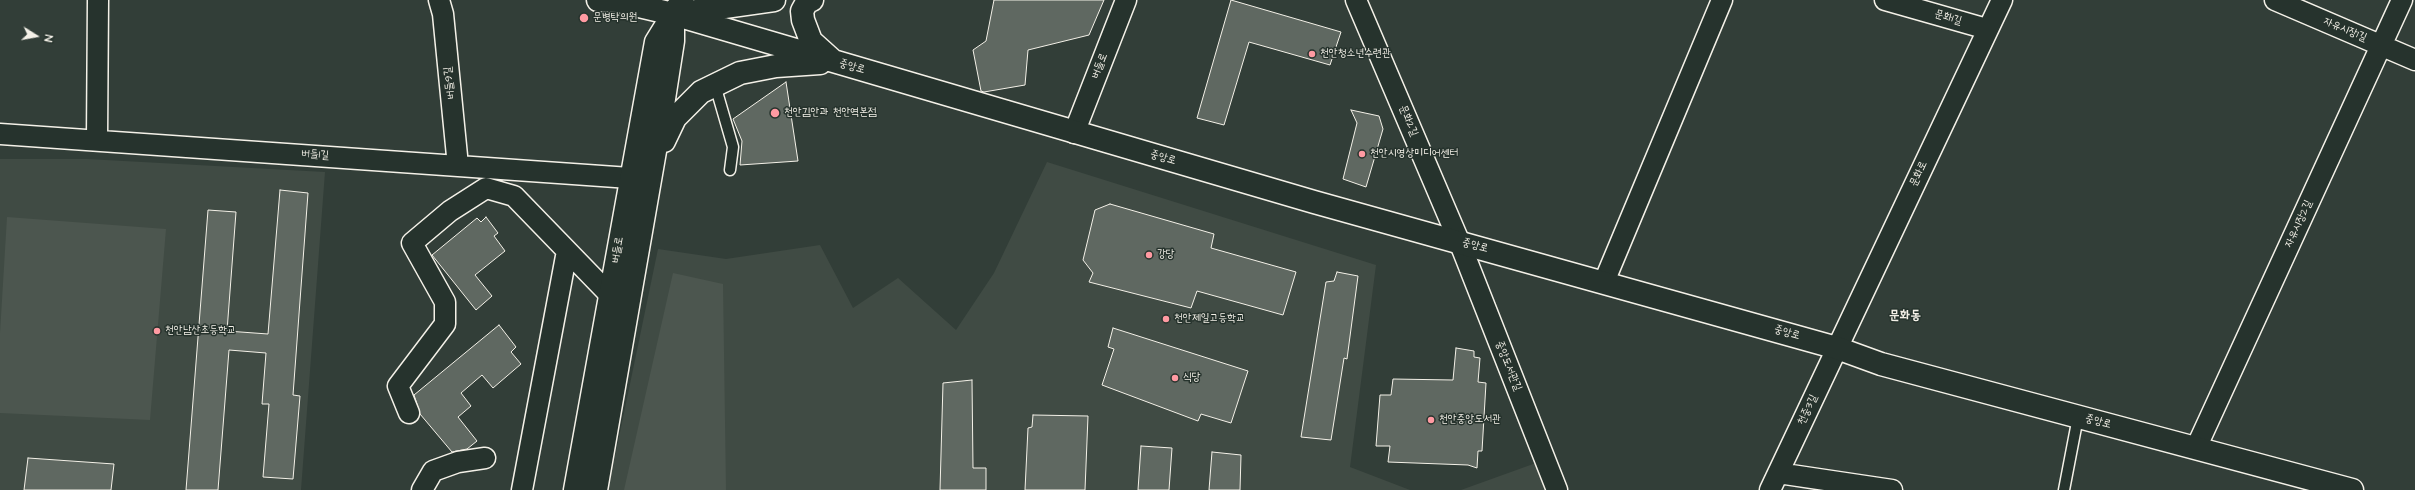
<!DOCTYPE html>
<meta charset="utf-8">
<style>
body{margin:0}
#map{position:relative;width:2415px;height:490px;overflow:hidden;background:#323e38;font-family:"Architects Daughter",sans-serif}
canvas{display:block}
.north{position:absolute;left:16px;top:16px;width:40px;height:40px;-webkit-text-stroke:3px #26332d;paint-order:stroke;rotate:101deg;font-size:11px;font-weight:700;line-height:16px;text-align:center;color:#f4f1e8}
.north::after{content:'';display:block;margin:auto;width:14px;height:18px;background:#f4f1e8;clip-path:polygon(50% 0,100% 100%,50% 72%,0 100%)}
</style>
<div id="map">
<canvas width="2415" height="490"></canvas>
<div class="north">N</div>
</div>
<script>
const context = document.querySelector('canvas').getContext('2d');
context.lineJoin = 'round';
function fillPath(path, color) { context.fillStyle = color; context.fill(path, 'evenodd'); }
const toPath = rows => new Path2D(rows.map(r => 'M' + r).join(''));
function stroke(path, color, width, dash) { context.strokeStyle = color; context.lineWidth = width; context.lineCap = dash ? 'butt' : 'round'; context.setLineDash(dash || []); context.stroke(path); }
function label(font, color, halo, rows, align = 'center') {
  context.font = font + ' "Architects Daughter","Poor Story",sans-serif'; context.lineWidth = 3; context.setLineDash([]); context.textBaseline = 'middle'; context.strokeStyle = halo; context.fillStyle = color; for (const [text, x, y, turn = 0] of rows) {
    context.save(); context.translate(x, y); context.rotate((+turn || 0) * Math.PI / 180); context.textAlign = isNaN(turn) ? turn : align; if (halo) context.strokeText(text, 0, 0); context.fillText(text, 0, 0); context.restore();
  }
}
fillPath(toPath([
 [0,159,87,159,325,172,301,490,0,490],
 [1047,162,1376,265,1350,467,1410,490,608,490,658,249,726,259,820,245,853,308,898,278,956,330,994,273],
 [1536,463,1545,490,1460,490,1461,490]
]), '#404b44');
fillPath(toPath([
 [7,217,166,229,150,420,0,413,0,333],
 [673,273,723,284,726,490,624,490]
]), '#4c564f');
const building = toPath([
 [994,0,1104,0,1089,35,1028,50,1025,85,984,92,981,91,973,50,986,41,994,0],
 [1231,0,1341,32,1330,65,1249,42,1224,125,1197,118,1231,0],
 [786,82,798,161,740,165,742,141,733,119,786,82],
 [1351,110,1379,116,1383,129,1366,187,1343,179,1357,123,1351,110],
 [280,190,308,193,293,395,300,396,293,479,263,477,269,404,262,404,266,353,229,350,218,490,186,490,208,210,236,212,227,331,268,334,280,190],
 [1110,204,1214,234,1211,248,1296,272,1283,315,1197,291,1191,308,1089,282,1093,273,1083,260,1095,210,1110,204],
 [486,217,498,233,494,236,505,251,475,275,492,296,476,310,432,255,477,218,481,222,486,217],
 [1337,272,1358,276,1347,359,1344,358,1331,440,1301,437,1326,282,1334,281,1337,272],
 [499,325,516,347,511,352,521,364,493,388,482,375,461,393,471,406,458,417,477,441,467,449,452,452,420,414,414,395,499,325],
 [1113,328,1248,371,1231,423,1201,414,1198,421,1102,385,1114,349,1108,347,1113,328],
 [1456,348,1474,351,1474,357,1480,358,1478,382,1486,383,1482,451,1478,451,1477,468,1468,465,1388,462,1390,446,1376,446,1380,395,1391,395,1393,379,1453,380,1456,348],
 [972,380,973,468,986,468,986,490,940,490,943,383,972,380],
 [1033,415,1088,416,1085,490,1025,490,1028,428,1032,427,1033,415],
 [1141,446,1172,448,1169,490,1138,490,1141,446],
 [1212,452,1241,455,1240,490,1209,490,1212,452],
 [28,458,114,464,111,490,24,490,28,458]
]);
fillPath(building, '#5f6861');
stroke(building, '#f4f1e8', 1);
const lane = toPath([
 [715,85,733,147,730,170],
 [2064,490,2078,417]
]);
const street = toPath([
 [439,0,443,14,458,166],
 [1356,0,1459,241,1557,490],
 [1885,0,1987,29],
 [2275,0,2415,60],
 [1074,133,1126,0],
 [0,134,630,178],
 [97,140,98,0],
 [1604,282,1722,0],
 [409,413,398,386,445,324,445,302,412,243,450,211,486,188,514,196,610,295],
 [2196,448,2402,0],
 [1778,473,1892,490],
 [422,490,433,471,458,462,485,458],
 [522,490,567,251],
 [1770,490,2002,0]
]);
const secondary = toPath([
 [598,0,618,1,673,14,1314,202,1837,348,1881,364,2352,490],
 [812,0,807,2,802,11,803,20,811,41,831,59],
 [682,13,774,0],
 [664,141,675,118,701,92,740,73,776,66,820,63],
 [575,490,656,42,682,0],
 [596,490,663,105,673,41,673,13]
]);
stroke(lane, '#f4f1e8', 13);
stroke(street, '#f4f1e8', 23);
stroke(secondary, '#f4f1e8', 25);
stroke(lane, '#26332d', 10);
stroke(street, '#26332d', 20);
stroke(secondary, '#26332d', 22);
for (const [x, y, r, color] of [
 [584,18,5,"#ff9aa2"],
 [1312,54,4,"#ff9aa2"],
 [775,113,5,"#ff9aa2"],
 [1362,154,4,"#ff9aa2"],
 [1149,255,4,"#ff9aa2"],
 [1166,319,4,"#ff9aa2"],
 [157,331,4,"#ff9aa2"],
 [1175,378,4,"#ff9aa2"],
 [1431,420,4,"#ff9aa2"]
]) { const dot = new Path2D(); dot.arc(x, y, r, 0, 2 * Math.PI); context.fillStyle = color; context.fill(dot); stroke(dot, '#26332d', 1.5); }
label('11px', '#f4f1e8', '#26332d', [
 ["문병탁의원",593,18],
 ["천안청소년수련관",1320,54],
 ["천안김안과 천안역본점",784,113],
 ["천안시영상미디어센터",1370,154],
 ["강당",1157,255],
 ["천안제일고등학교",1174,319],
 ["천안남산초등학교",165,331],
 ["식당",1183,378],
 ["천안중앙도서관",1439,420]
], 'left');
label('11px', '#f4f1e8', '#26332d', [
 ["문화1길",1948,18,16],
 ["자유시장1길",2345,30,23],
 ["버들로",1100,66,-68],
 ["중앙로",852,67,16],
 ["버들9길",450,83,-96],
 ["문화2길",1408,121,67],
 ["버들1길",315,155,4],
 ["중앙로",1163,158,16],
 ["문화로",1919,174,-65],
 ["자유시장2길",2299,224,-65],
 ["중앙로",1475,246,15],
 ["버들로",618,250,-80],
 ["중앙로",1787,333,16],
 ["중앙도서관길",1508,366,68],
 ["천중3길",1808,410,-65],
 ["중앙로",2098,422,15]
]);
label('bold 13px', '#f4f1e8', '#26332d', [
 ["문화동",1905,316]
]);
</script>
